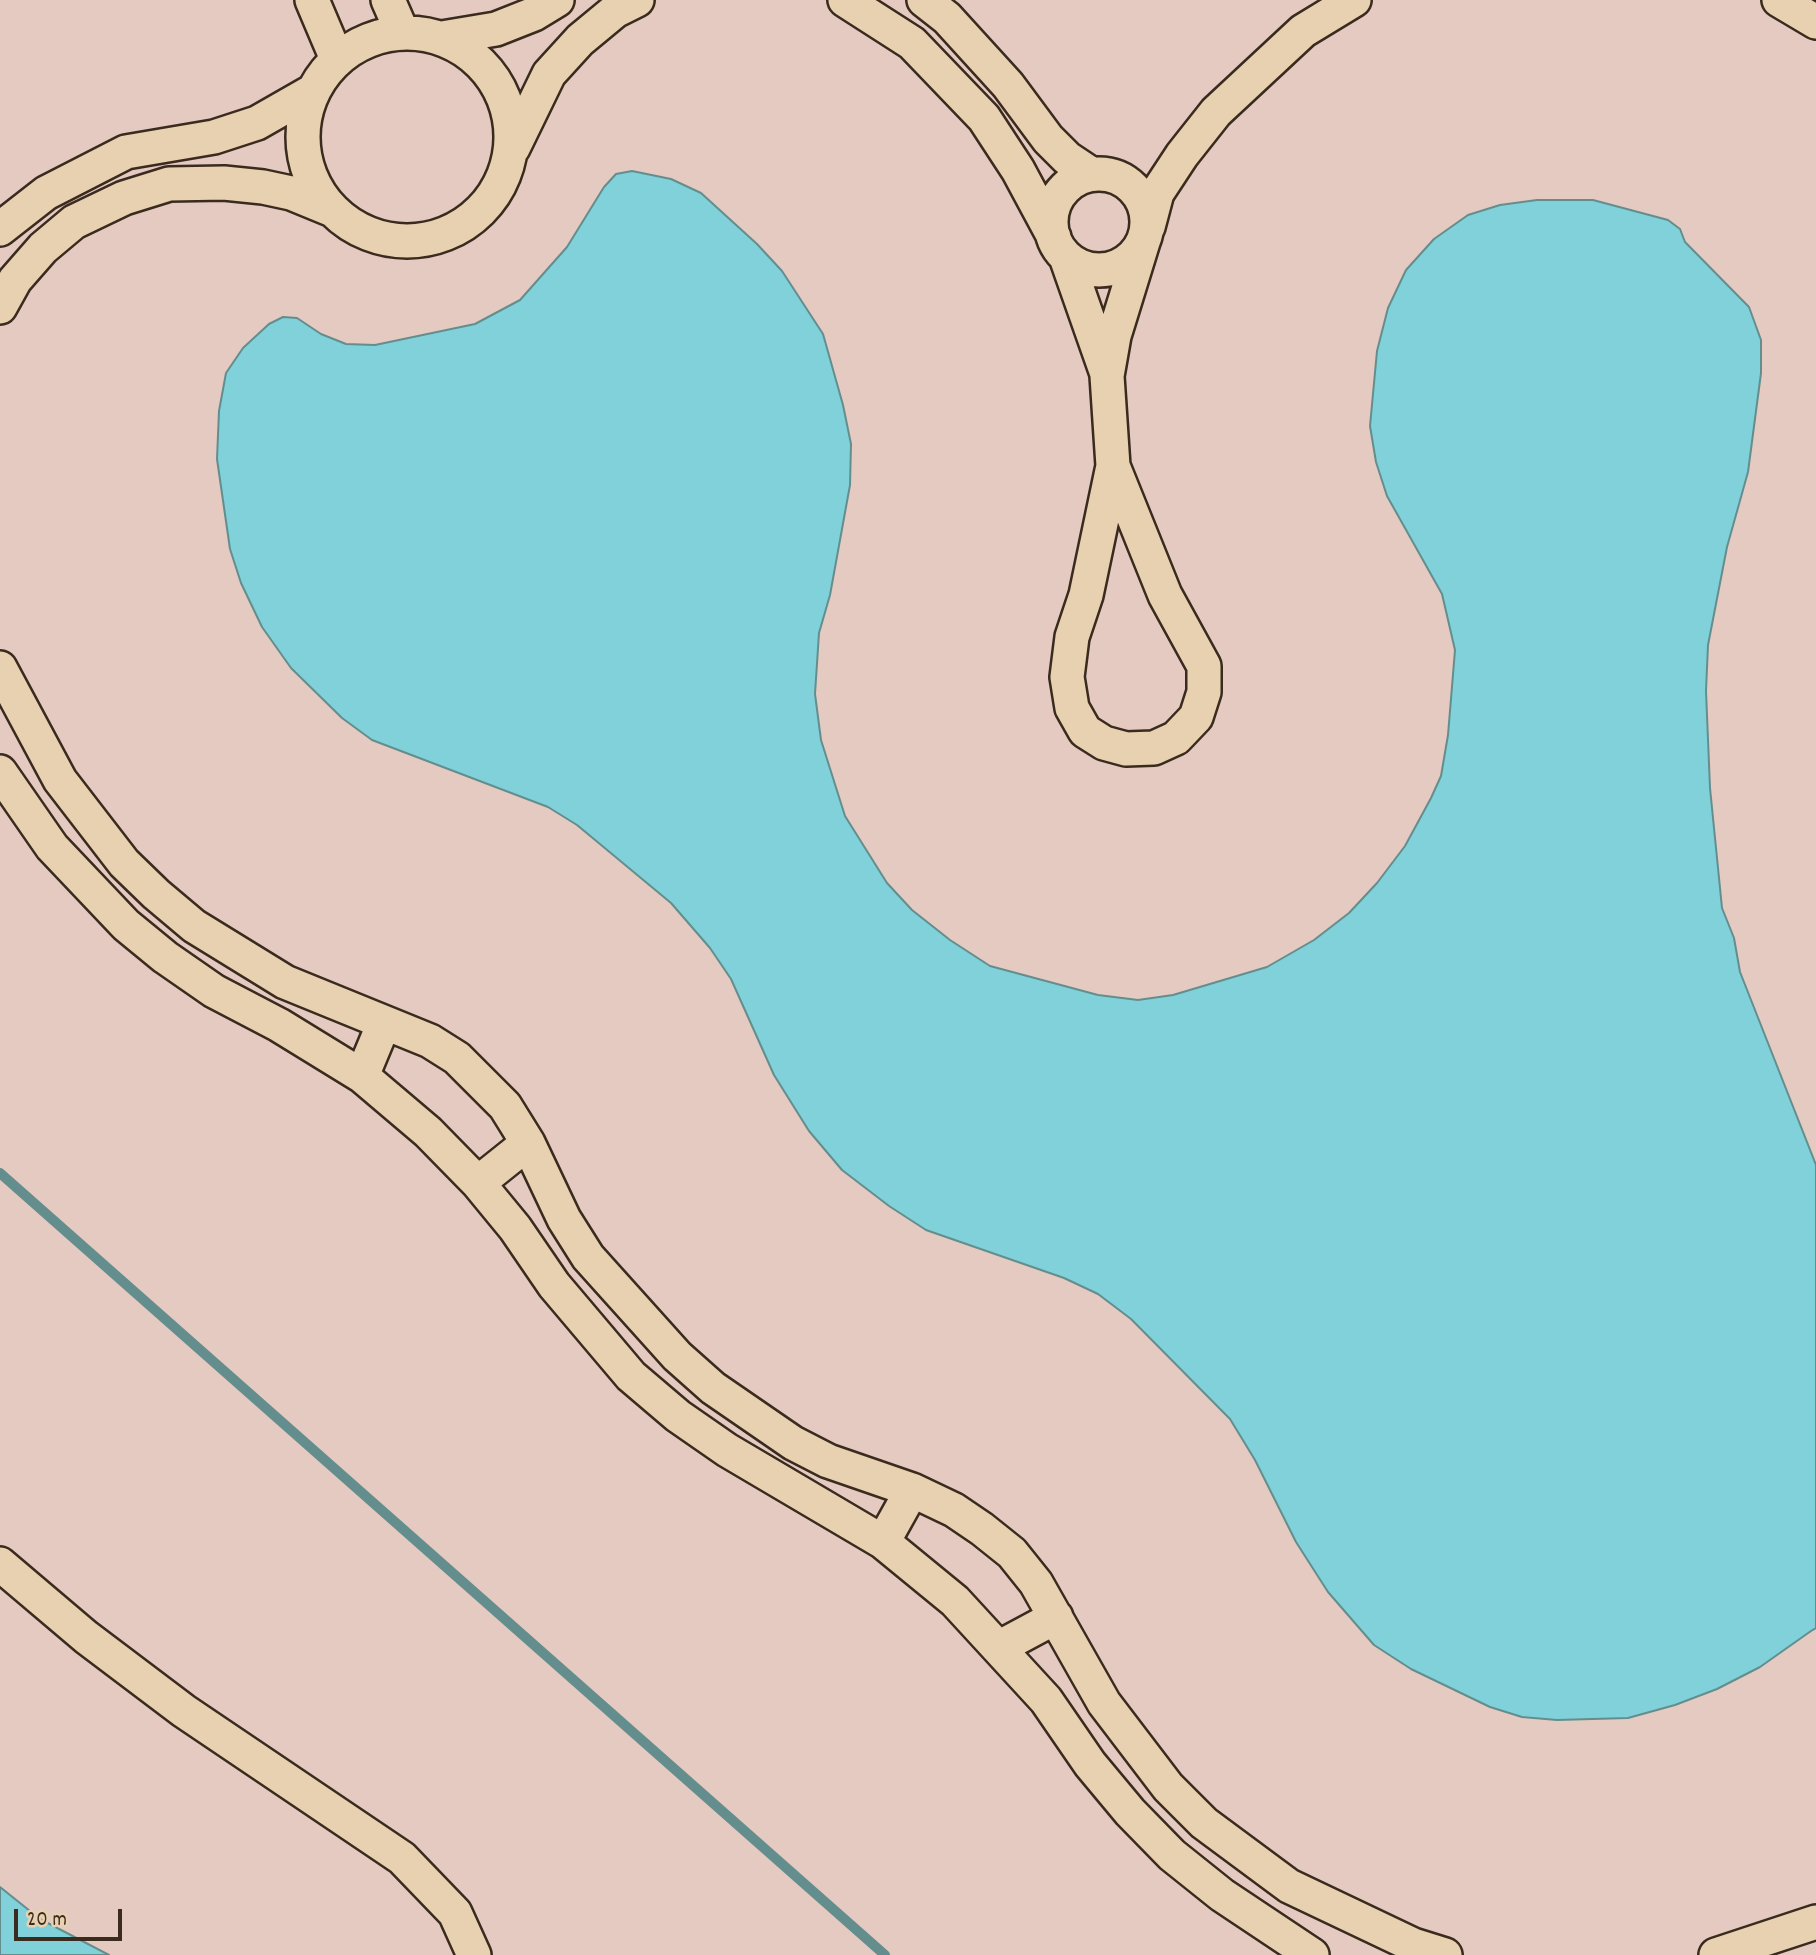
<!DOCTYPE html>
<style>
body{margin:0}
#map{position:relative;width:1816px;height:1955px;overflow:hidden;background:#e4cac0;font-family:Dekko,sans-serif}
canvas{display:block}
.scale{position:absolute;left:14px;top:1909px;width:108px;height:32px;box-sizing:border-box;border:4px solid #3b2a1e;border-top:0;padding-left:9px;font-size:21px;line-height:24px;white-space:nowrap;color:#3b2a1e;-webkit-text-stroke:5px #e7d1b0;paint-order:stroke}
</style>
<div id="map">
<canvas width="1816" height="1955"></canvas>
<div class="scale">20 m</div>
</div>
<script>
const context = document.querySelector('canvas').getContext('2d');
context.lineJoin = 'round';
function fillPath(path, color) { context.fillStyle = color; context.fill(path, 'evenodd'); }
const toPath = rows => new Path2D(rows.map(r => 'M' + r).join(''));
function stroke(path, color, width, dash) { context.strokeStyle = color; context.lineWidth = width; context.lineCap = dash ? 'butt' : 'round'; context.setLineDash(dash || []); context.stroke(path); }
const water = toPath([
 [632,171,671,179,701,193,757,244,782,271,823,334,843,405,851,444,850,485,830,595,819,633,815,694,821,740,845,816,887,883,912,910,950,940,990,966,1098,995,1138,1000,1173,995,1267,967,1314,940,1349,913,1377,883,1405,846,1431,798,1441,776,1448,735,1455,650,1442,594,1387,496,1376,462,1370,426,1377,351,1388,308,1406,270,1434,239,1468,215,1500,205,1537,200,1593,200,1668,220,1680,229,1685,242,1749,307,1761,340,1761,373,1748,472,1727,547,1708,645,1706,691,1710,788,1722,908,1734,938,1740,972,1816,1165,1816,1628,1811,1631,1760,1667,1717,1689,1675,1705,1628,1718,1557,1720,1522,1717,1490,1707,1411,1669,1374,1645,1328,1592,1296,1542,1255,1460,1230,1419,1131,1319,1098,1294,1064,1278,926,1230,889,1206,842,1170,809,1131,774,1075,731,979,710,948,671,903,577,825,548,807,372,740,342,718,291,668,262,627,241,583,230,549,217,459,219,411,226,373,243,348,269,324,283,317,297,318,321,334,346,344,375,345,475,324,520,300,567,247,604,187,616,174,632,171],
 [0,1887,40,1919,109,1955,0,1955,0,1887]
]);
fillPath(water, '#80d1d9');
stroke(water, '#648e8e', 2);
stroke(toPath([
 [0,1173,885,1955]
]), '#648e8e', 10);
const street = toPath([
 [312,0,337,59],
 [388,0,402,32],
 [845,0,912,43,984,118,1018,170,1054,237],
 [924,0,947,18,1008,85,1048,139,1067,158,1091,174],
 [1779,0,1816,22],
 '303 137a104 104 0 1 1 208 0a104 104 0 1 1-208 0Z',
 [442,38,496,29,534,14,557,0],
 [513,148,549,74,580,40,615,11,637,0],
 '1051 222a48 48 0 1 1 96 0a48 48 0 1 1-96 0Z',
 [1148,227,1157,193,1182,155,1216,112,1303,31,1354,0],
 [0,229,46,193,126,152,214,137,257,123,313,91],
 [1066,257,1106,371],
 [0,307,15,280,43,248,74,222,124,198,169,184,224,183,263,187,291,193,330,209],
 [1113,466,1165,595,1204,666,1204,692,1196,717,1176,738,1154,748,1126,749,1104,743,1085,731,1072,708,1067,677,1072,637,1086,595,1113,466,1107,376,1114,336,1143,242],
 [0,668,60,780,124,863,156,894,194,926,285,982,430,1041,457,1058,505,1106,528,1143,564,1219,588,1257,677,1356,713,1388,793,1443,828,1461,912,1490,954,1510,982,1529,1012,1553,1036,1583,1104,1703,1168,1787,1204,1823,1289,1886,1413,1945,1445,1955],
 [0,772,52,847,126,925,165,957,214,991,279,1025,362,1076,428,1132,478,1183,515,1228,554,1285,631,1376,678,1416,727,1450,883,1542,955,1601,1046,1700,1090,1764,1130,1812,1172,1855,1222,1895,1312,1955],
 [362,1076,384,1023],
 [478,1183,528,1143],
 [883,1542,912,1490],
 [0,1564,86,1637,184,1711,402,1858,455,1913,474,1955],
 [1000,1647,1056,1617],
 [1716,1955,1816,1922]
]);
stroke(street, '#3b2a1e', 38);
stroke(street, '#e7d1b0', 33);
</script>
